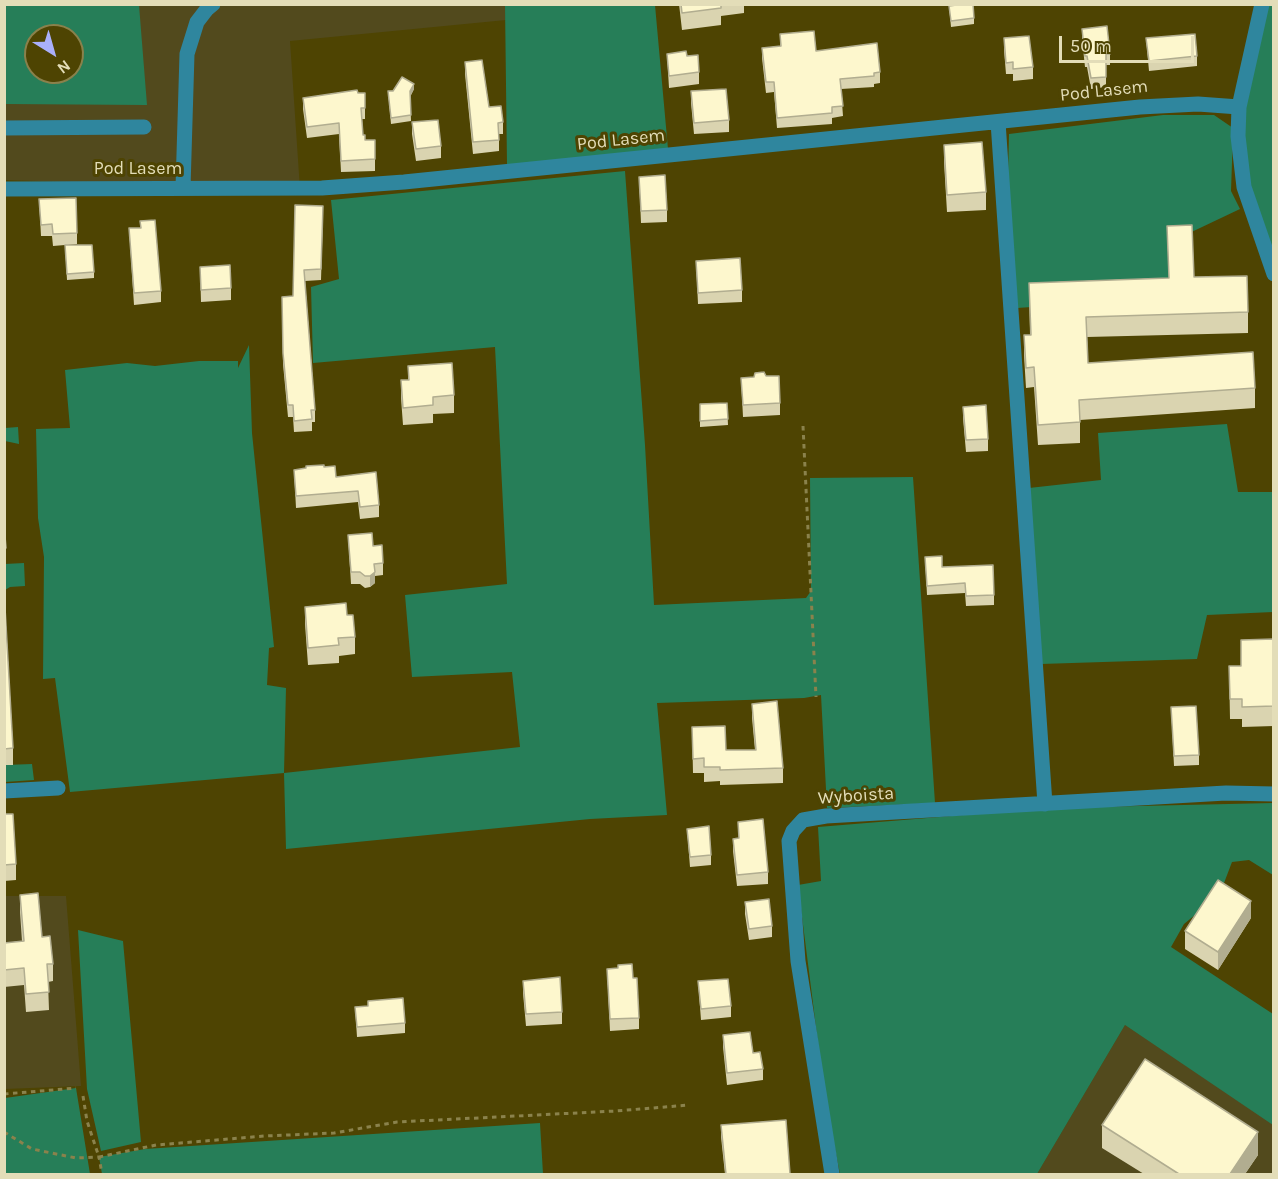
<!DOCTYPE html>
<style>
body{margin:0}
#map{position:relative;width:1278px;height:1179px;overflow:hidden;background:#4e4402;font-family:Karla,sans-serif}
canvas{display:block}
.frame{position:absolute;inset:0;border:6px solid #e3ddb8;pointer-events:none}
.north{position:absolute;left:24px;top:24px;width:60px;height:60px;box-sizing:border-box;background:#4e4402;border:2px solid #8a814b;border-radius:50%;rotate:143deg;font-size:16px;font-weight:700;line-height:24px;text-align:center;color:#e3ddb8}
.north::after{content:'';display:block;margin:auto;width:21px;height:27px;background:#aab0fb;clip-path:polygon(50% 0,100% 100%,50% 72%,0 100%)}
.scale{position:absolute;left:1059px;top:36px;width:135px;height:27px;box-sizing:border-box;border:3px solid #e3ddb8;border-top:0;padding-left:8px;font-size:18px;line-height:21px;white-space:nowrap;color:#e3ddb8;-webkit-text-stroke:4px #4e4402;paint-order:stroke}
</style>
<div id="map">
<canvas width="1278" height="1179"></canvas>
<div class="frame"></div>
<div class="north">N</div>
<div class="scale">50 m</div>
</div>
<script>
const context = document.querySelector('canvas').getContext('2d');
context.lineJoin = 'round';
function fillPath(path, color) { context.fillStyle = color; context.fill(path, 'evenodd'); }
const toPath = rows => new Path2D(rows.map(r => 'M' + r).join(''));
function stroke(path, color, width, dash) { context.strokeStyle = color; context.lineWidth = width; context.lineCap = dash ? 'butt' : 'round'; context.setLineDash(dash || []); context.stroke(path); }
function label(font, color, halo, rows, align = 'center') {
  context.font = font + ' Karla,sans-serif'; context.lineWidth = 6; context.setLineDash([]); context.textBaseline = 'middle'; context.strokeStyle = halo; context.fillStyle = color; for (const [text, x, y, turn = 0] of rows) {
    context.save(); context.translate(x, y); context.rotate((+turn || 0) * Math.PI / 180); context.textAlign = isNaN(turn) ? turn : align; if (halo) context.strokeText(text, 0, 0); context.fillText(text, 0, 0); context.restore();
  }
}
fillPath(toPath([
 [5,5,505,5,506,20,290,41,300,189,5,180],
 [36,36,72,36,72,72,36,72],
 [4,896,66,896,81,1086,5,1089],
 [1125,1025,1273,1124,1273,1174,1037,1174]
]), '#524a1d');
fillPath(toPath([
 [5,4,139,5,147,105,5,104],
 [36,36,72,36,72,72,36,72],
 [505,5,655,5,668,149,507,165],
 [1259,5,1273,5,1273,277,1233,133,1231,191,1240,209,1181,237,1182,297,1017,308,1008,179,1009,134,1163,115,1214,115,1233,128],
 [625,171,645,445,654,605,806,598,811,591,810,478,913,477,935,803,827,808,821,695,804,698,657,703,667,815,590,819,286,849,284,773,70,792,55,678,43,679,44,557,38,518,36,429,70,428,65,370,127,363,155,366,199,361,238,361,238,368,249,345,252,433,274,647,269,648,267,685,286,688,284,773,520,747,512,672,412,677,405,595,507,584,495,347,313,363,311,287,339,279,331,200],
 [1227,424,1238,492,1273,492,1273,612,1207,615,1197,659,1041,664,1029,488,1101,480,1098,433],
 [18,427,19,444,5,441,5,428],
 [24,563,25,586,10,587,5,590,5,564],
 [32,764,34,780,5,782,5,765],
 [1273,803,1273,875,1249,860,1232,862,1224,883,1207,905,1184,924,1171,947,1273,1014,1273,1125,1125,1025,1037,1174,840,1174,825,1098,798,885,821,881,818,827,1049,808],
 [78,930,123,941,141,1142,101,1151,87,1089],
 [76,1088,90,1174,5,1174,5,1098],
 [540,1123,543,1174,102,1174,99,1157,145,1149]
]), '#267e58');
stroke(toPath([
 [803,426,816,697],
 [4,1094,76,1088],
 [83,1096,87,1121,99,1157,156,1145,265,1136,334,1133,397,1122,616,1111,689,1105],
 [4,1132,32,1149,76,1158,99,1157,102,1174]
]), '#8a824c', 3, [4.5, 4.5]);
stroke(toPath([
 [1262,4,1239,107,1238,136,1244,187,1274,274],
 [998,122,1045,804],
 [4,128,144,127],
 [183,188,187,54,197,22,207,9,213,4],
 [4,189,322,188,404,182,1140,107,1198,104,1239,107],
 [4,791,58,788],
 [832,1174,798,961,789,841,793,831,803,820,826,816,1226,793,1274,794]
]), '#2f869e', 15);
fillPath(toPath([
 [679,4,744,4,744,13,721,16,721,25,682,30],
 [1054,4,1070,4,1070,5,1054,6],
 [949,6,974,18,974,24,951,27],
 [1082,29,1110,54,1110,65,1106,65,1106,87,1091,89,1087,67,1085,67,1082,39],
 [780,34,816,51,880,72,880,83,874,84,874,87,841,89,843,116,832,118,832,124,777,128,774,92,766,93,762,58,762,48,780,46],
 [1004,38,1033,67,1033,79,1013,81,1013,74,1006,74,1004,50],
 [1146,38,1197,56,1197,66,1149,71],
 [667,54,687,56,699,72,699,84,669,88],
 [465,62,489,107,503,122,503,134,499,134,499,151,473,154,465,74],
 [414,89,410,97,411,121,391,124,388,91],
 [691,91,729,120,729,132,694,134,691,103],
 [365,93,365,119,362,119,363,135,365,140,375,140,375,171,341,172,339,134,307,138,303,109,303,98],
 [412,122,441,146,441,158,416,161,412,134],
 [944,145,986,192,986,210,947,212,944,162],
 [639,177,667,210,667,222,641,223],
 [39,199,77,233,77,244,68,245,94,272,94,278,67,280,65,245,53,246,52,236,41,236],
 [323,217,321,280,305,281,315,410,315,422,312,422,312,431,294,432,293,417,288,417,283,364,282,297,293,296],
 [140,221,161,291,161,302,134,305,129,228,140,228],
 [1167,226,1194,277,1248,312,1248,333,1087,337,1088,363,1255,388,1255,408,1080,420,1080,443,1038,445,1034,387,1026,388,1024,355,1024,335,1030,335,1029,283,1169,278],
 [696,261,742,290,742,302,698,304],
 [200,267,231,288,231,300,201,302],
 [408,366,454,395,454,413,433,414,433,423,403,425,401,398,401,380,408,380],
 [741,378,780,403,780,415,743,417],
 [727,403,728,425,700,427,700,404],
 [963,407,988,439,988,451,966,452,963,418],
 [324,467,336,477,379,505,379,517,360,519,358,502,296,508,294,470],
 [4,524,6,548,6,564,4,564],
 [348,535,373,546,383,563,383,575,375,576,375,583,370,587,365,588,360,584,351,584],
 [925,557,994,595,994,605,966,606,965,593,927,595],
 [4,590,13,748,13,765,4,765],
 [305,607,347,615,355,637,355,654,339,656,339,663,308,665,305,624],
 [1274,639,1274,726,1242,727,1242,719,1230,719,1229,666,1241,666,1241,640],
 [752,704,783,768,783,783,720,785,720,781,704,782,704,773,693,773,692,727,726,750,755,750,752,718],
 [1171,707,1199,755,1199,765,1174,766],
 [4,814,16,864,16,880,4,881],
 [738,822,768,872,768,884,737,886,733,851,733,839,739,838],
 [687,829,711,855,711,865,690,867],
 [20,895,42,937,53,964,53,981,48,982,49,1010,26,1012,24,985,4,987,4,943,22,941,20,912],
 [745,902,772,926,772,937,749,940,745,914],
 [1251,918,1218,970,1185,949,1185,931],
 [607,969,633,978,639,1018,639,1029,610,1031],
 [523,981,562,1012,562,1024,526,1026,523,993],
 [698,981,731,1006,731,1017,701,1020],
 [368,1001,405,1023,405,1033,357,1037,355,1007,368,1006],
 [723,1035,763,1069,763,1080,727,1085,723,1047],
 [721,1125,790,1174,725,1174,721,1137],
 [1102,1125,1258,1155,1245,1174,1144,1174,1102,1148]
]), '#dad4b0');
fillPath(toPath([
 [414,84,414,89,410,97,410,91],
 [375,572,375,583,370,587,370,576],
 [1251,901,1251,918,1218,970,1218,952],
 [1258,1132,1258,1155,1245,1174,1230,1174]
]), '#b1ad90');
const building = toPath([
 [681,4,721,4,721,8,682,13,681,4],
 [964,4,973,4,974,18,951,21,949,6,964,4],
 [1107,26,1110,54,1106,54,1106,77,1091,78,1087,56,1085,56,1082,29,1107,26],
 [814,31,816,51,877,43,880,72,874,73,874,76,840,79,843,106,832,107,832,113,777,118,774,82,766,82,762,48,781,46,780,34,814,31],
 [1195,34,1197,56,1149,61,1146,38,1195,34],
 [1029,36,1033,67,1013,69,1013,62,1006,63,1004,38,1029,36],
 [686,51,687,56,698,55,699,72,669,76,667,54,686,51],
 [482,60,489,107,501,106,503,122,498,123,499,140,473,142,465,62,482,60],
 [402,77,414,84,410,91,411,115,391,118,388,91,393,91,402,77],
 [726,89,729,120,694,123,691,91,726,89],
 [357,90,358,93,365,93,365,108,361,108,363,135,365,135,365,140,375,140,375,159,341,161,339,123,307,127,303,98,357,90],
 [438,120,441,146,416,149,412,122,438,120],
 [982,142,986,192,947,195,944,145,982,142],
 [665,175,667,210,641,211,639,177,665,175],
 [76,198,77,233,53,234,52,224,41,225,39,199,76,198],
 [295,205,323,206,321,269,304,270,315,410,311,410,312,419,294,421,293,405,288,405,283,353,282,297,293,296,295,205],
 [155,220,161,291,134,293,129,228,141,228,140,221,155,220],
 [1192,225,1194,277,1247,276,1248,312,1086,317,1088,363,1253,352,1255,388,1079,400,1080,422,1038,425,1034,367,1026,368,1024,335,1031,335,1029,283,1169,278,1167,226,1192,225],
 [65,245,92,245,94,272,67,274,65,245],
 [740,258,742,290,698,293,696,261,740,258],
 [230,265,231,288,201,290,200,267,230,265],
 [452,363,454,395,433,397,433,405,403,408,401,380,409,380,408,366,452,363],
 [764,372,766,376,779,376,780,403,743,405,741,378,754,377,755,373,764,372],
 [727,403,728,419,700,421,700,404,727,403],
 [986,405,988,439,966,440,963,407,986,405],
 [324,465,324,467,335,466,336,477,376,472,379,505,360,507,358,491,296,496,294,470,306,468,306,466,324,465],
 [4,524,6,548,4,548,4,524],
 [372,533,373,546,382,545,383,563,374,564,375,572,370,576,365,576,360,572,351,572,348,535,372,533],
 [942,556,942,567,993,565,994,595,966,596,965,583,927,586,925,557,942,556],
 [4,590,13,748,4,749,4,590],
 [346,603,347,615,353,615,355,637,338,638,339,645,308,648,305,607,346,603],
 [1274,639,1274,706,1242,707,1242,699,1230,699,1229,666,1241,666,1241,640,1274,639],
 [777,701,783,768,720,770,720,767,704,767,704,758,693,759,692,727,725,726,726,750,756,750,752,704,777,701],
 [1196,706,1199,755,1174,756,1171,707,1196,706],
 [4,814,13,814,16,864,4,865,4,814],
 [763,819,768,872,737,875,733,839,739,838,738,822,763,819],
 [709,826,711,855,690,857,687,829,709,826],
 [1218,880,1251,901,1218,952,1185,931,1218,880],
 [38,893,42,937,50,936,53,964,47,964,49,992,26,994,24,968,4,970,4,943,24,941,20,895,38,893],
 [769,899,772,926,749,929,745,902,769,899],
 [632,964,633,978,637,978,639,1018,610,1019,607,969,618,968,618,965,632,964],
 [560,977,562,1012,526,1014,523,981,560,977],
 [728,979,731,1006,701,1009,698,981,728,979],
 [403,998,405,1023,357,1027,355,1007,368,1006,368,1001,403,998],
 [750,1032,753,1053,760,1052,763,1069,727,1073,723,1035,750,1032],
 [1145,1059,1258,1132,1230,1174,1179,1174,1102,1125,1145,1059],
 [786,1120,790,1174,726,1174,721,1125,786,1120]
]);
fillPath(building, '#fdf7cd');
stroke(building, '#b1ad90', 1.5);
label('18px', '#e3ddb8', '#4e4402', [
 ["Pod Lasem",1104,91,-6],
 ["Pod Lasem",621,140,-6],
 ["Pod Lasem",138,169],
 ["Wyboista",856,796,-4]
]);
</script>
